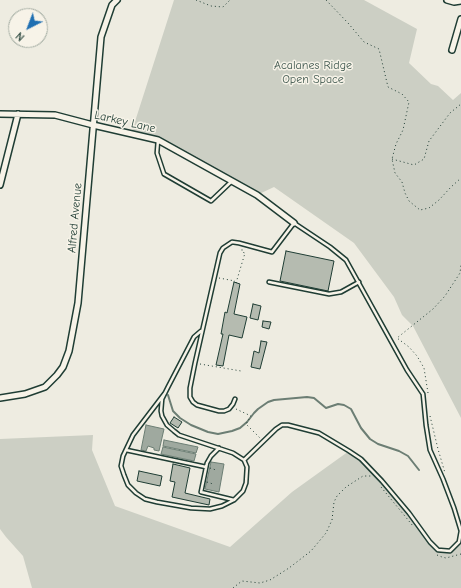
<!DOCTYPE html>
<style>
body{margin:0}
#map{position:relative;width:461px;height:588px;overflow:hidden;background:#eeece1;font-family:"Comic Neue",sans-serif}
canvas{display:block}
.north{position:absolute;left:8px;top:8px;width:40px;height:40px;box-sizing:border-box;background:#f7f3e8;border:1px solid #a1aaa0;border-radius:50%;rotate:222deg;font-size:11px;font-weight:700;line-height:16px;text-align:center;color:#1f3d34}
.north::after{content:'';display:block;margin:auto;width:14px;height:18px;background:#1f6fb2;clip-path:polygon(50% 0,100% 100%,50% 72%,0 100%)}
</style>
<div id="map">
<canvas width="461" height="588"></canvas>
<div class="north">N</div>
</div>
<script>
const context = document.querySelector('canvas').getContext('2d');
context.lineJoin = 'round';
function fillPath(path, color) { context.fillStyle = color; context.fill(path, 'evenodd'); }
const toPath = rows => new Path2D(rows.map(r => 'M' + r).join(''));
function stroke(path, color, width, dash) { context.strokeStyle = color; context.lineWidth = width; context.lineCap = dash ? 'butt' : 'round'; context.setLineDash(dash || []); context.stroke(path); }
function label(font, color, halo, rows, align = 'center') {
  context.font = font + ' "Comic Neue",sans-serif'; context.lineWidth = 3; context.setLineDash([]); context.textBaseline = 'middle'; context.strokeStyle = halo; context.fillStyle = color; for (const [text, x, y, turn = 0] of rows) {
    context.save(); context.translate(x, y); context.rotate((+turn || 0) * Math.PI / 180); context.textAlign = isNaN(turn) ? turn : align; if (halo) context.strokeText(text, 0, 0); context.fillText(text, 0, 0); context.restore();
  }
}
fillPath(toPath([
 [174,0,364,0,417,29,409,63,431,84,438,86,453,100,461,93,461,418,413,326,402,315,394,297,354,243,274,187,257,195,158,140,131,134],
 [93,435,92,450,115,506,230,547,292,492,349,451,361,459,409,513,430,542,438,550,450,551,459,542,461,531,461,588,32,588,23,556,6,537,0,529,0,439]
]), '#cccfc4');
const water = toPath([
 [146,425,164,429,159,451,154,450,154,448,148,446,146,451,141,450,146,425],
 [164,440,198,447,196,453,163,446,164,440],
 [163,447,196,454,194,461,161,454,163,447],
 [211,462,224,464,219,492,205,489,211,462]
]);
fillPath(water, '#9fa99f');
stroke(water, '#6c7e74', 1);
stroke(toPath([
 [168,395,173,411,180,418,191,425,208,432,218,434,232,431,240,428,247,422,254,413,258,409,268,402,274,400,307,397,314,398,326,408,338,404,344,405,351,409,361,428,370,439,378,444,399,451,408,456,419,470]
]), '#6c7e74', 2);
const building = toPath([
 [286,251,334,261,328,291,280,281,286,251],
 [234,282,240,284,234,314,247,317,242,338,229,335,223,366,216,365,223,334,221,334,225,312,227,313,234,282],
 [253,304,261,306,258,320,250,318,253,304],
 [263,321,271,322,269,329,262,327,263,321],
 [261,341,267,342,260,369,251,367,254,351,259,353,261,341],
 [174,417,182,422,178,428,170,423,174,417],
 [173,464,190,468,185,493,210,499,209,505,172,497,175,482,170,481,173,464],
 [139,471,162,476,160,486,137,481,139,471]
]);
fillPath(building, '#b5bbb0');
stroke(building, '#1f3d34', 1);
const lane = toPath([
 [158,140,157,153,164,174,211,201,232,181],
 [269,282,329,294,341,292,359,282],
 [165,393,133,435,123,456,121,466,124,475,128,485,136,493,145,499,157,502,191,508,210,509,222,506,234,500,243,491,246,483,247,467,244,460,233,453,179,435,174,431,167,425,162,416,161,411,162,399,168,387,194,337,201,331],
 [235,399,233,404,229,409,224,411,219,411,197,405,193,402,190,397,190,388,195,363,220,253,223,248,232,242,239,243,272,252,294,223,330,247,346,260,407,370,423,394,426,425,430,450,443,479,454,508,461,531,459,542,450,551,438,550,430,542,409,513,382,481,361,459,349,451,319,433,288,425,282,425,276,429,244,460],
 [219,448,211,456,207,463,201,492,234,500],
 [126,450,206,467]
]);
const street = toPath([
 [447,0,454,2,461,1],
 [452,50,461,19],
 [0,114,55,115,93,125,158,140,257,195,294,223],
 [0,185,18,114],
 [0,398,25,394,45,387,57,375,63,367,69,351,78,303,101,37,112,5,117,0]
]);
stroke(lane, '#1f3d34', 5.5);
stroke(street, '#1f3d34', 8);
stroke(toPath([
 [196,0,211,6,223,7,230,0],
 [326,0,348,23,364,42,379,49,388,87,402,94,409,102,403,130,396,144,392,159,395,173,402,182,405,193,409,201,420,210,429,208,439,200,451,187,461,178],
 [392,159,414,165,424,159,429,141,450,113,461,104],
 [219,278,235,281],
 [236,283,245,253,242,252,242,249],
 [200,364,241,371],
 [428,393,424,368,417,356,409,347,397,338,433,309,445,296,460,273,461,265],
 [236,409,251,416,246,424,260,438],
 [430,416,438,449,445,473],
 [210,468,216,470],
 [207,482,213,484],
 [381,487,413,526],
 [437,555,442,557,446,558,461,554],
 [233,588,238,584,242,581,260,583,270,580,289,568,311,551,326,533,332,520,334,502,337,496,346,487,363,476,371,476]
]), '#1f3d34', 1, [1, 3]);
stroke(lane, '#f7f3e8', 2.5);
stroke(street, '#f7f3e8', 5);
label('12px', '#425a51', '#f7f3e8', [
 ["Acalanes Ridge",313,66],
 ["Open Space",313,80]
]);
label('12px', '#1f3d34', '#f7f3e8', [
 ["Larkey Lane",125,122,13],
 ["Alfred Avenue",75,218,-85]
]);
</script>
